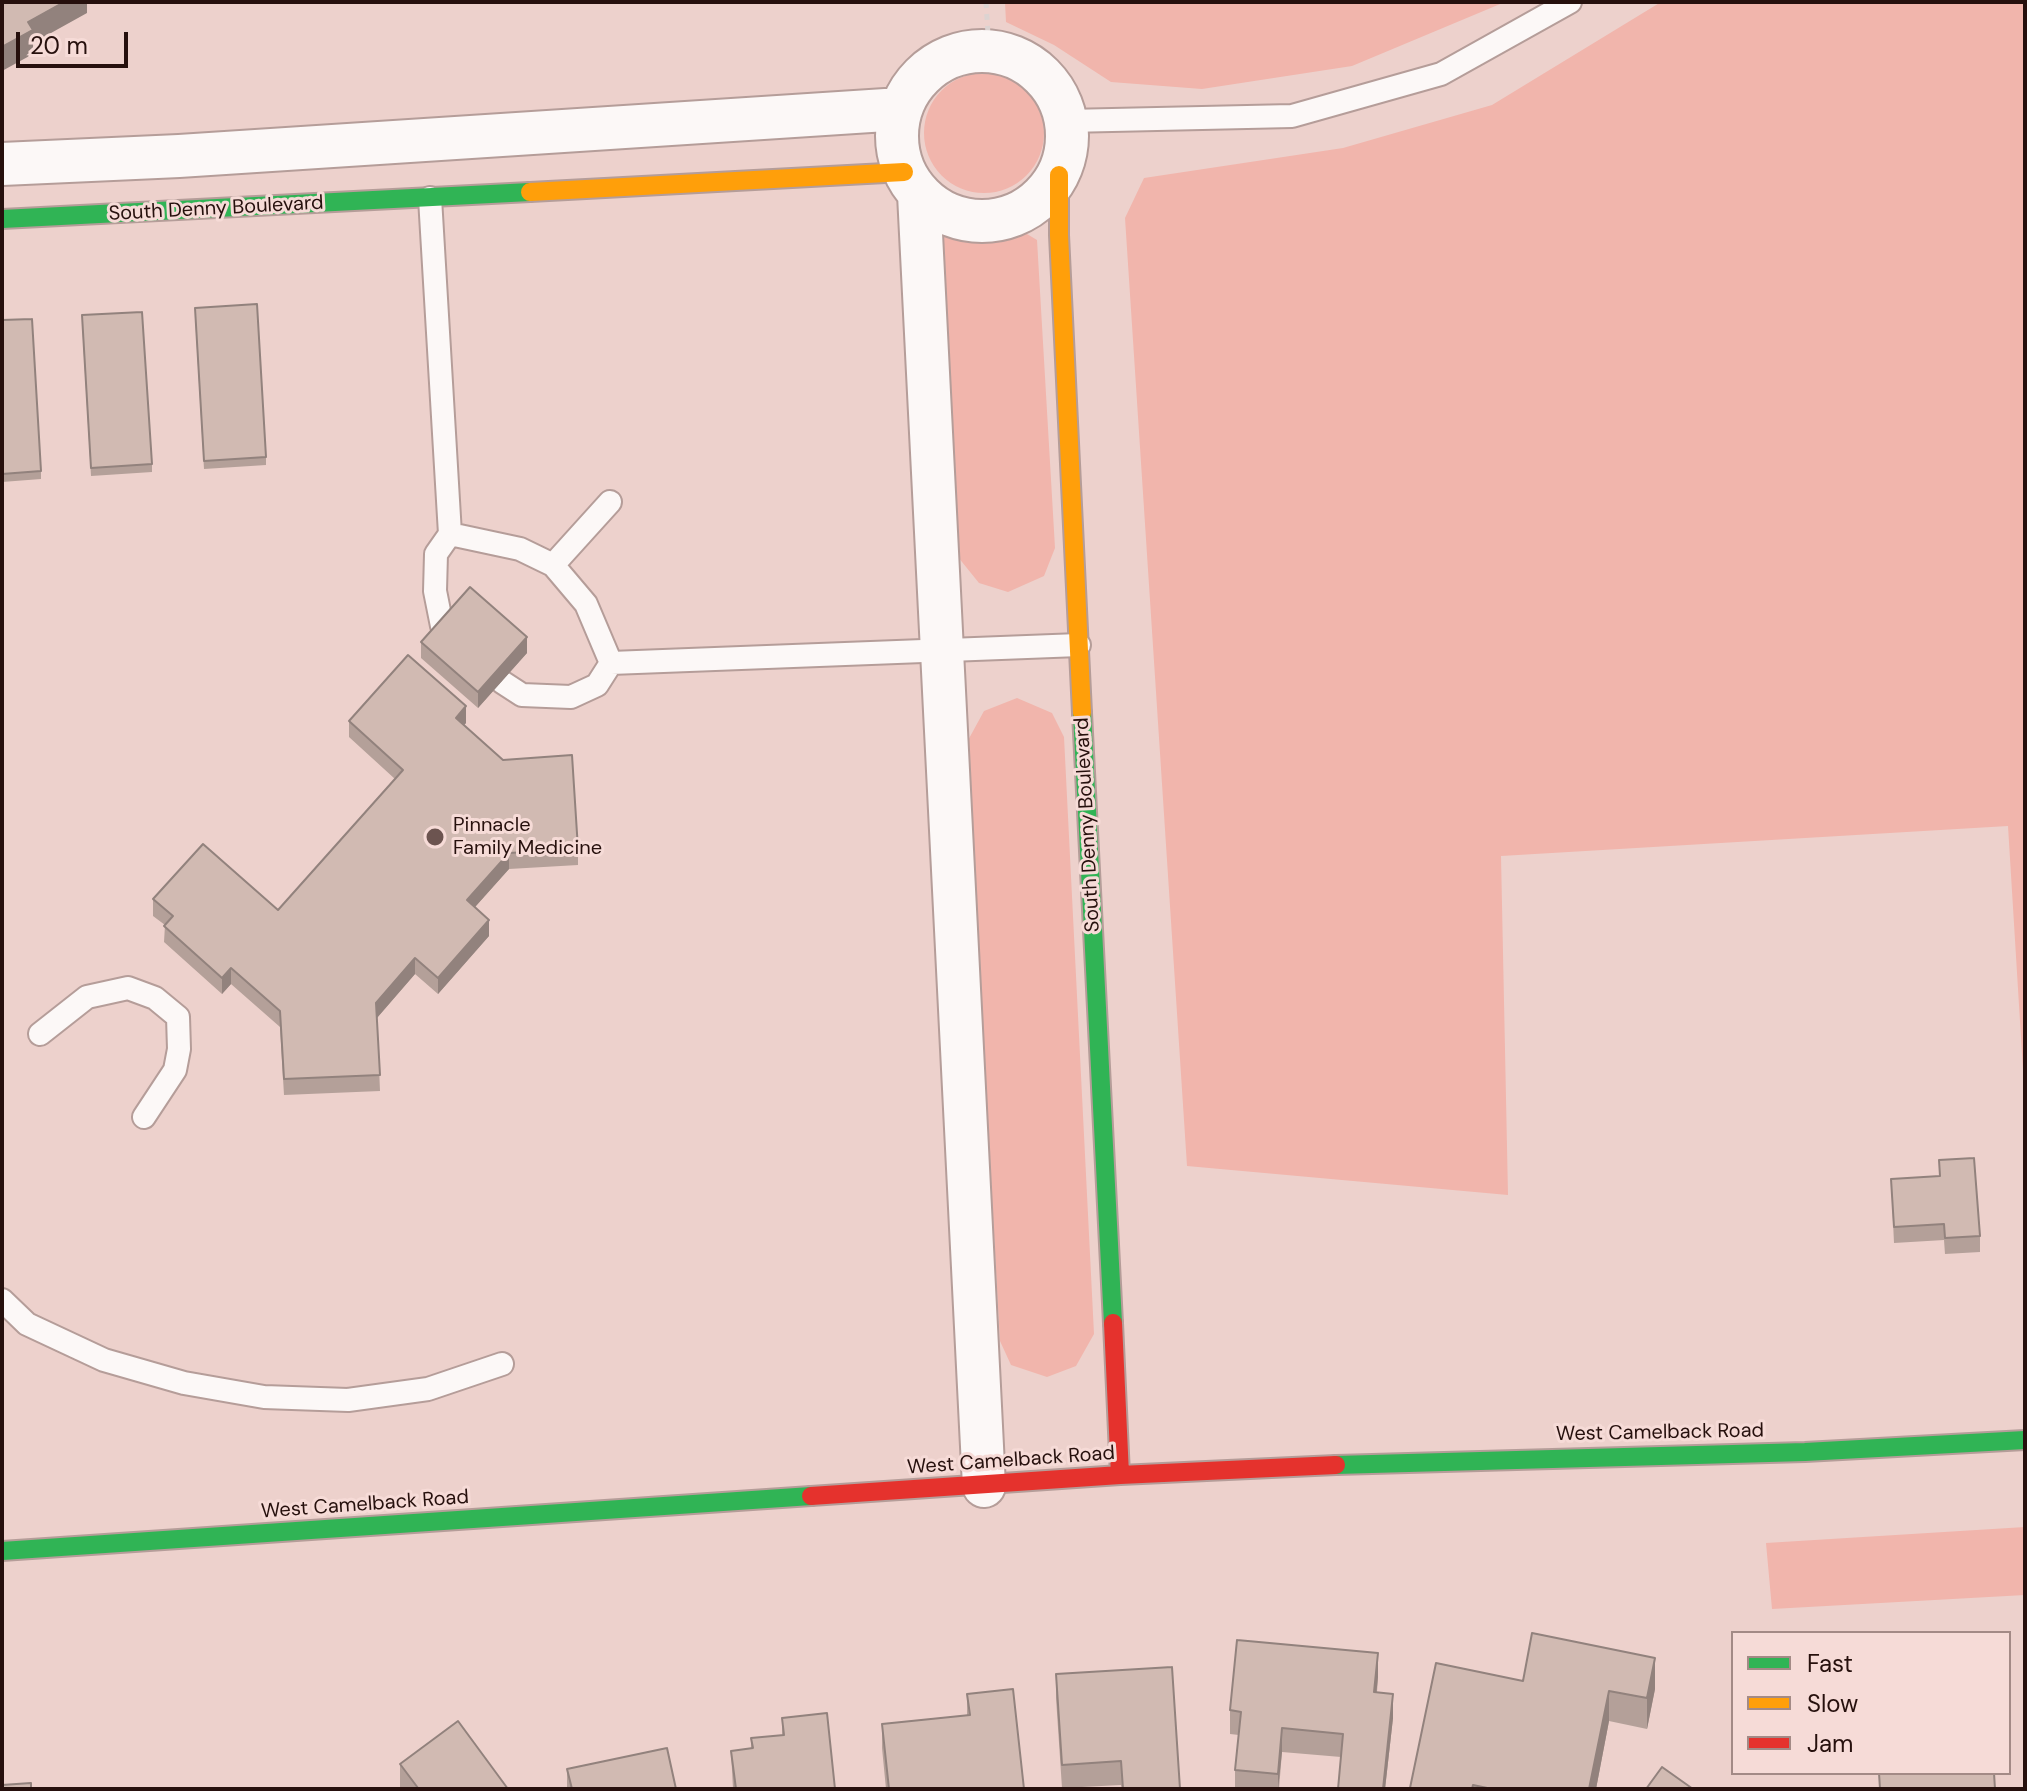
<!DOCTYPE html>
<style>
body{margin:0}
#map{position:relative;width:2027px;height:1791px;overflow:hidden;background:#edd1cc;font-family:"DM Sans",sans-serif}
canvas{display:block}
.frame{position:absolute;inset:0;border:4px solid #26100d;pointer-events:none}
.legend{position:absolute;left:1731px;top:1631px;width:280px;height:144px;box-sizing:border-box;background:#f6dbd7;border:2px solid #a38a86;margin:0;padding:10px 14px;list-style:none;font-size:24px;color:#26100d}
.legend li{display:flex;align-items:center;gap:16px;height:40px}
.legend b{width:40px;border:2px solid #a38a86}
.scale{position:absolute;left:16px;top:32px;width:112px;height:36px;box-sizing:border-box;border:4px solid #26100d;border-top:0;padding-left:10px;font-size:24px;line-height:28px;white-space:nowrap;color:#26100d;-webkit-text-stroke:6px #f6dbd7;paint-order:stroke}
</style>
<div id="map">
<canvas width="2027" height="1791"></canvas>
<div class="frame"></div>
<ul class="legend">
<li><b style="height:10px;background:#30b455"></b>Fast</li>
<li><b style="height:10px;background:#ff9f0a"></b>Slow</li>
<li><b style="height:10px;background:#e5322d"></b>Jam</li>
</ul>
<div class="scale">20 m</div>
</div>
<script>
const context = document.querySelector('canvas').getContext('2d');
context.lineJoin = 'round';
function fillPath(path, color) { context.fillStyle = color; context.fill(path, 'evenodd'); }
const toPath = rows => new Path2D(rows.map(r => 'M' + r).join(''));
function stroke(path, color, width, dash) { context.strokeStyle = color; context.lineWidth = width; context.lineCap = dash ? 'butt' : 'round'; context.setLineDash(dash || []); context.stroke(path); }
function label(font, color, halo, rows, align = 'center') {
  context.font = font + ' "DM Sans",sans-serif'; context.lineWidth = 6; context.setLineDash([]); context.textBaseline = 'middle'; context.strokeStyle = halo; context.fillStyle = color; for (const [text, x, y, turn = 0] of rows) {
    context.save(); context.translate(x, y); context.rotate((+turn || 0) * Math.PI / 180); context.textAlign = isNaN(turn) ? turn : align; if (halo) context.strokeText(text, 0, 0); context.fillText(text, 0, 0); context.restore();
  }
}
fillPath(toPath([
 [1005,2,1505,2,1352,66,1202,89,1111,82,1054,45,1006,22],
 [1661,2,2025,2,2025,1103,2008,826,1501,856,1508,1195,1187,1166,1125,218,1144,178,1343,148,1492,105],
 '924 133a60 60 0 1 1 120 0a60 60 0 1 1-120 0Z',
 [945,233,975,242,997,241,1027,234,1037,240,1055,548,1044,576,1008,592,979,583,958,557,939,243],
 [1017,698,1052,713,1064,737,1094,1334,1076,1366,1047,1377,1011,1365,1000,1341,966,744,984,711],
 [2025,1527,2025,1595,1772,1609,1766,1543]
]), '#f1b5ac');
const lane = toPath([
 [1067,121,1292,116,1441,74,1570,2],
 [430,198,450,534],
 [553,565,610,502],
 [445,630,442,626,435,591,436,554,450,534,520,549,553,565,586,604,611,663,597,685,571,697,522,695,502,682],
 [611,663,1079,645],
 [40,1034,87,997,128,988,155,998,178,1017,179,1049,175,1070,144,1117],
 [2,1300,27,1324,104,1360,184,1383,264,1397,348,1400,428,1389,502,1364]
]);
const street = toPath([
 '897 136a85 85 0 1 1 170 0a85 85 0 1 1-170 0Z',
 [2,164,179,156,901,109],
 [919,194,984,1486]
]);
const fast = toPath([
 [2,219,530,192],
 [1082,713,1113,1323],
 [1336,1465,1805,1452,2025,1440],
 [2,1551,811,1496]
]);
const slow = toPath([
 [1059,175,1059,235,1082,713],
 [530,192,904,172]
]);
const jam = toPath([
 [1113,1323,1120,1475],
 [811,1496,1120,1475,1336,1465]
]);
stroke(lane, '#b59d99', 26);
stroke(street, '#b59d99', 46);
stroke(fast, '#b59d99', 22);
stroke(slow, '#b59d99', 22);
stroke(jam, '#b59d99', 22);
stroke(toPath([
 [986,2,989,50]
]), '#dcd3d1', 5, [6, 6]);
stroke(lane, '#fcf8f7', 22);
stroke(street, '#fcf8f7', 42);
stroke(fast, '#30b455', 18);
stroke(slow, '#ff9f0a', 18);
stroke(jam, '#e5322d', 18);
fillPath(toPath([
 [195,316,266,457,266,465,204,469],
 [2,320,41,471,41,479,2,482],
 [82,323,152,464,152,472,91,476],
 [421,642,527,653,478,708,421,658],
 [349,721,466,723,464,725,578,849,578,865,509,869,475,907,489,936,438,994,415,974,377,1018,380,1091,284,1095,280,1027,231,984,222,994,164,942,165,925,153,916,153,899,278,910,395,779,349,737],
 [1939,1160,1980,1236,1980,1252,1945,1254,1944,1240,1894,1243,1891,1179,1939,1176],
 [1436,1663,1523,1681,1655,1689,1647,1729,1609,1721,1596,1789,1410,1789],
 [1056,1674,1180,1789,1122,1789,1121,1785,1062,1788,1056,1698],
 [1378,1677,1377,1692,1393,1718,1385,1789,1338,1789,1341,1757,1282,1752,1279,1789,1235,1789,1235,1770,1239,1735,1230,1734,1230,1710],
 [967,1694,1024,1789,886,1789,882,1748,882,1724,967,1715],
 [782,1718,835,1789,733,1789,731,1751,751,1748,751,1738,782,1735],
 [400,1764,508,1789,400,1789],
 [567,1769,676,1789,567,1789]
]), '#b4a099');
fillPath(toPath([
 [64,2,87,2,87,13,33,43,33,54,2,71,2,47,28,22],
 [527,637,527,653,478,708,478,692],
 [466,706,466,723,456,734,456,718],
 [509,853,509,869,467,916,467,900],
 [489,920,489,936,438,994,438,978],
 [415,958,415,974,376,1019,376,1003],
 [231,968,231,984,222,994,222,978],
 [1378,1653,1378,1677,1374,1716,1374,1692],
 [1655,1658,1655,1689,1647,1729,1647,1698],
 [1609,1691,1609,1721,1596,1789,1589,1789],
 [1393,1694,1393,1718,1385,1789,1383,1789],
 [1282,1728,1282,1752,1278,1789,1278,1774]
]), '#92827d');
const building = toPath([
 [2,2,64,2,28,22,33,30,2,47,2,2],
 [257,304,266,457,204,461,195,308,257,304],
 [142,312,152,464,91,468,82,315,142,312],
 [32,319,41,471,2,474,2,320,32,319],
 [470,587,527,637,478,692,421,642,470,587],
 [408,655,466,706,456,718,503,760,572,755,578,849,509,853,467,900,489,920,438,978,415,958,376,1003,380,1075,284,1079,280,1011,231,968,222,978,164,926,173,916,153,899,203,844,278,910,403,770,349,721,408,655],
 [1974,1158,1980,1236,1945,1238,1944,1224,1894,1227,1891,1179,1940,1176,1939,1160,1974,1158],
 [1532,1633,1655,1658,1647,1698,1609,1691,1589,1789,1492,1789,1473,1785,1472,1789,1410,1788,1436,1663,1523,1681,1532,1633],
 [1237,1640,1378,1653,1374,1692,1393,1694,1383,1789,1338,1789,1343,1734,1282,1728,1278,1774,1235,1770,1241,1712,1230,1710,1237,1640],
 [1172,1667,1180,1789,1123,1789,1121,1761,1062,1765,1056,1674,1172,1667],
 [1013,1689,1024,1789,889,1789,882,1724,970,1715,967,1694,1013,1689],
 [827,1713,835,1789,736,1789,731,1751,753,1748,751,1738,784,1735,782,1718,827,1713],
 [458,1721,508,1789,417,1789,418,1788,400,1764,458,1721],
 [667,1748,676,1789,572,1789,567,1769,667,1748],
 [1662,1767,1693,1789,1646,1789,1662,1767],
 [1879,1773,1994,1773,1995,1789,1880,1789,1879,1773],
 [31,1783,31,1789,2,1789,2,1785,31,1783]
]);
fillPath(building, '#d1bab2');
stroke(building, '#92827d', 2);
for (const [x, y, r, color] of [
 [435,837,10,"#6c5450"]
]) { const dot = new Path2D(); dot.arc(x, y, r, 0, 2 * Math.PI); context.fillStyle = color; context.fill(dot); stroke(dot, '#f6dbd7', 3); }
label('20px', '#26100d', '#f6dbd7', [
 ["South Denny Boulevard",216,209,-3],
 ["South Denny Boulevard",1088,825,-93],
 ["West Camelback Road",1660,1433,-1],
 ["West Camelback Road",1011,1461,-4],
 ["West Camelback Road",365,1505,-4]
]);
label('20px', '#26100d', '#f6dbd7', [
 ["Pinnacle",453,826],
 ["Family Medicine",453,849]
], 'left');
</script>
